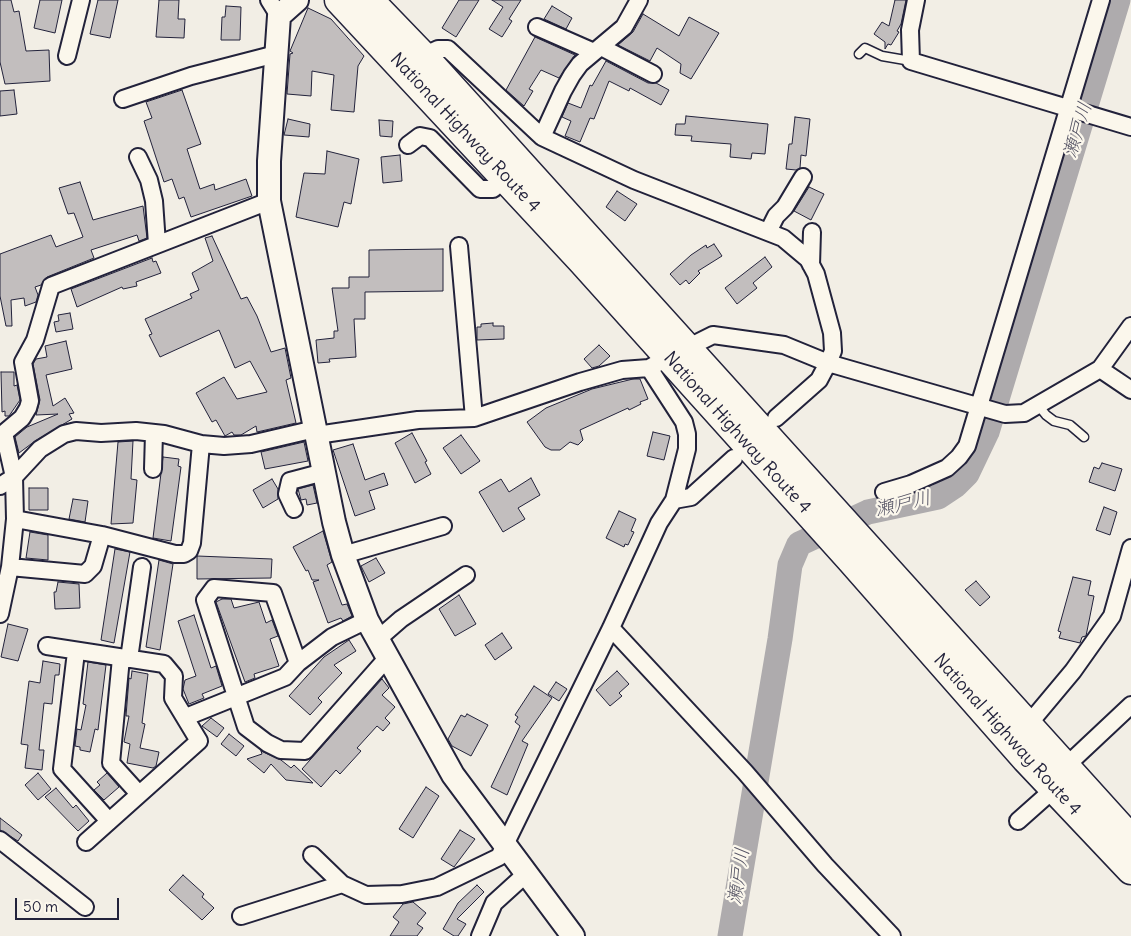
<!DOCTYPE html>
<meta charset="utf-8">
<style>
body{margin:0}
#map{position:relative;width:1131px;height:936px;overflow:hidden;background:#f2eee5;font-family:Delius,sans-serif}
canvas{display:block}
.scale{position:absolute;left:15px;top:898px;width:104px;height:22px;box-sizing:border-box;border:2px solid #22223b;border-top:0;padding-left:6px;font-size:15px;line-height:18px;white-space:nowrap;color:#22223b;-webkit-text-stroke:4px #fbf7ec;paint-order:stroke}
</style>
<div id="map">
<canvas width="1131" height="936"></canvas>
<div class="scale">50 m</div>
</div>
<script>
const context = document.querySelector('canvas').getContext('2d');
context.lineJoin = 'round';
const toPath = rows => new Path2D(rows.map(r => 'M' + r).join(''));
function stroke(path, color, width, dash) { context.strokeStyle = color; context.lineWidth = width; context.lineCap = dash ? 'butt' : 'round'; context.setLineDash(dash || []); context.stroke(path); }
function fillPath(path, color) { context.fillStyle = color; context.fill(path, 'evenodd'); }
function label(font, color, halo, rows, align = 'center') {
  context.font = font + ' Delius,"Klee One",sans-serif'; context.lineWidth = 4.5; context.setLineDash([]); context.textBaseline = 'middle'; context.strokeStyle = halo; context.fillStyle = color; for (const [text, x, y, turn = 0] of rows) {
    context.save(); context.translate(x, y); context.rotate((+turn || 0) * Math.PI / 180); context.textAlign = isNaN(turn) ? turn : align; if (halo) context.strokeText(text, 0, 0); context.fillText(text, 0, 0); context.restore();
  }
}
stroke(toPath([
 [730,936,780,639,790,565,799,544,868,512,938,497,956,485,967,474,987,432,1118,0]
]), '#aeabad', 25);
const building = toPath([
 [0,0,11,0,14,12,19,11,26,51,49,50,50,81,5,84,0,62,0,0],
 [40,0,62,0,55,33,34,28,40,0],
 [98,0,118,0,110,38,90,34,98,0],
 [159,0,179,0,178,19,185,19,184,38,156,37,159,0],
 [459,0,479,0,456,37,442,28,459,0],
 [492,0,521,0,509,19,512,21,502,37,489,29,503,7,492,0],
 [895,0,906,0,901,24,897,31,899,32,891,45,888,44,885,49,885,42,874,34,882,22,889,26,895,0],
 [226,6,241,7,240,40,221,40,222,17,225,17,226,6],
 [552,6,572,18,566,29,544,19,552,6],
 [308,8,331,19,364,56,358,66,354,112,331,110,334,75,312,71,311,96,287,94,290,54,293,53,290,51,308,8],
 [643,14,679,36,689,17,719,33,691,79,680,73,681,64,657,48,650,61,618,45,633,32,643,14],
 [535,37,575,55,559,78,541,70,529,89,533,91,524,106,506,90,535,37],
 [606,61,648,83,656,83,669,90,661,105,630,88,629,91,609,81,594,119,590,118,580,142,565,136,571,121,562,117,568,103,581,108,590,85,592,86,606,61],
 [14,90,17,114,0,116,0,91,14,90],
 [182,90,201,144,187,149,200,189,214,184,215,190,246,179,252,196,191,217,184,197,179,199,172,179,164,182,144,121,152,118,146,102,182,90],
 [686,116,768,124,765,154,752,153,751,159,730,157,731,144,691,141,692,136,675,135,676,124,685,124,686,116],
 [795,117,810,119,806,156,801,155,800,168,796,170,786,169,789,144,792,144,795,117],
 [288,119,310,124,309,137,284,135,288,119],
 [379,120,393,121,392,137,380,136,379,120],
 [327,151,359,159,351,204,344,202,338,227,296,217,304,173,325,174,327,151],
 [400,155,402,181,383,183,381,157,400,155],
 [80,182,93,220,143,206,147,238,139,241,137,235,91,250,94,258,47,277,41,285,35,287,38,295,36,302,25,306,24,298,11,300,12,326,6,326,0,296,0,254,51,235,56,247,83,237,74,213,68,214,59,188,80,182],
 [809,187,824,194,811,220,794,211,809,187],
 [617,191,637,204,625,221,606,207,617,191],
 [212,236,241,299,247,297,257,316,271,352,285,348,291,378,286,380,296,423,257,432,256,426,241,435,234,435,232,432,225,436,216,420,212,422,196,393,224,377,237,399,267,392,250,361,235,368,219,330,160,357,149,335,152,334,145,319,192,298,190,294,199,290,192,273,213,261,205,238,212,236],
 [714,244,722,256,698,271,700,273,689,284,686,280,680,285,670,274,691,255,706,245,707,248,714,244],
 [443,249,443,291,365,292,365,319,354,319,356,357,329,359,330,362,318,363,316,340,334,338,334,331,338,331,332,288,349,288,349,277,369,277,369,250,443,249],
 [765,257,772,267,753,283,757,288,737,304,725,288,765,257],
 [152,258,153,262,156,261,161,273,136,282,137,286,123,289,122,287,77,307,71,289,152,258],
 [70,313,73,329,56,332,54,322,59,321,58,315,70,313],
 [493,323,493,326,504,326,504,339,477,340,477,327,481,327,481,324,493,323],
 [66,341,72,369,46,375,53,406,65,398,74,413,69,414,72,419,35,441,19,453,15,437,27,427,58,414,36,415,40,400,33,364,36,359,47,357,45,346,66,341],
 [599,345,610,356,599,366,592,368,584,359,599,345],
 [1,372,14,372,14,386,17,385,20,400,9,416,5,416,5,411,2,412,1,372],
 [633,379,640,379,648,399,640,402,641,404,629,410,628,408,580,430,583,440,578,445,570,442,560,450,551,450,545,447,527,422,546,408,592,389,633,379],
 [653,432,670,436,664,460,647,456,653,432],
 [412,433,427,461,425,462,431,474,415,483,395,443,412,433],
 [461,435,480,461,461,474,443,448,461,435],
 [133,441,131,479,137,480,133,523,111,524,118,442,133,441],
 [304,442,308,461,265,469,261,452,304,442],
 [353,444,365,480,384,473,388,485,369,491,375,509,355,516,333,450,353,444],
 [163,457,179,459,178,466,181,467,171,541,153,538,163,457],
 [1102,463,1122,469,1115,491,1089,482,1094,467,1099,469,1102,463],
 [531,478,540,495,518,508,525,519,503,532,479,492,501,479,509,492,531,478],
 [272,479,278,489,278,499,263,508,253,490,272,479],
 [313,485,317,503,307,505,306,499,301,500,298,489,313,485],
 [29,488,48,488,48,510,29,510,29,488],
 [73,499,88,501,85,522,69,519,73,499],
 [1104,507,1117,512,1110,535,1096,530,1104,507],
 [619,511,636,519,631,531,634,532,628,545,625,544,624,547,606,538,619,511],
 [323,531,332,562,327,565,342,605,347,604,352,616,343,621,341,618,328,623,313,582,319,580,312,580,308,570,306,571,293,547,323,531],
 [30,532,48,535,48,560,26,558,30,532],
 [115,549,130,552,114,643,101,640,115,549],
 [197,556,272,559,271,578,197,579,197,556],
 [376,558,385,573,369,582,361,566,376,558],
 [159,560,173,564,160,650,146,647,159,560],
 [1073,577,1091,581,1088,595,1094,596,1086,636,1082,637,1080,643,1059,638,1061,632,1058,631,1073,577],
 [976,581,990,597,980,606,965,590,976,581],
 [58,582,79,584,80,608,55,609,54,592,56,592,58,582],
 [459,595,476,624,455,636,439,609,459,595],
 [222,599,231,599,234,608,259,602,266,623,272,620,278,636,270,639,279,666,254,674,255,678,245,682,216,602,222,599],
 [194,615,211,668,216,666,222,686,202,694,204,698,189,704,183,689,185,680,196,676,178,621,194,615],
 [8,624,28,629,18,661,1,657,8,624],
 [502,633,512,648,495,660,485,645,502,633],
 [349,640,356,651,334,665,342,673,318,698,322,702,310,715,289,696,324,657,349,640],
 [43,661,60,664,59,675,55,675,52,704,44,703,39,750,44,750,42,770,25,768,28,745,21,744,29,681,40,683,43,661],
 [88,662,106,665,98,730,95,729,90,752,80,750,80,747,75,746,77,729,81,730,86,705,83,704,88,662],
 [132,671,148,674,142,723,145,724,140,748,159,752,156,766,153,768,127,763,130,744,124,742,129,716,126,716,129,678,131,679,132,671],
 [617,671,629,684,619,693,622,696,610,706,596,690,617,671],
 [382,679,389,688,382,695,395,707,385,718,390,723,383,731,377,726,357,748,361,751,340,774,336,770,321,787,302,769,382,679],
 [556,682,567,689,559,701,548,694,556,682],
 [534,686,552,698,522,741,528,744,507,795,491,787,520,726,515,722,518,717,515,715,534,686],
 [467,714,488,725,471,756,452,746,448,739,461,715,465,717,467,714],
 [211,718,224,728,217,737,202,726,211,718],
 [229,734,244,746,236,756,221,744,229,734],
 [261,751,281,760,291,768,294,765,313,783,286,780,271,764,264,773,247,759,262,754,261,751],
 [38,773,51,789,38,800,25,785,38,773],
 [107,773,119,787,104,800,94,790,100,785,97,782,107,773],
 [426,787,439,796,413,838,399,829,426,787],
 [56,788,73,808,76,805,89,821,78,831,45,797,56,788],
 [0,818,22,835,18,841,0,830,0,818],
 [460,830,475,839,454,867,441,859,460,830],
 [183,875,204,894,202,897,214,908,202,920,169,890,183,875],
 [477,885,484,892,457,919,466,924,458,936,454,936,443,929,458,903,477,885],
 [413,902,426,913,417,924,423,928,417,936,390,936,399,922,393,917,403,904,413,902]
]);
fillPath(building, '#c2bebe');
stroke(building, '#22223b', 1);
const lane = toPath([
 [859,54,865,48,882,56,911,61],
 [1038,405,1046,415,1054,421,1070,425,1084,437]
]);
const street = toPath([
 [269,0,279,16],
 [916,0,910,30,911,61,1131,127],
 [537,27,594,52],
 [601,47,653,74],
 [67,56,81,0],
 [423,56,438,49,448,49,542,137,563,91,572,75,580,64,624,27,639,0],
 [123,99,191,76,276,54],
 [542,137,634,180,783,238,808,259,816,274,832,333,833,351,828,363,784,345,713,335,687,348],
 [408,145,420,136,430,138,480,189,493,189,506,178],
 [138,157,149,180,154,201,157,244],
 [768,232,776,216,785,207,803,177],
 [459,246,474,418],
 [811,265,812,232],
 [1100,369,1131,390],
 [776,418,819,380,828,363,1005,414,1024,413,1100,369,1131,326],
 [317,435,418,420,474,418,580,382,622,370,649,368,658,363],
 [153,469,154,433],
 [0,486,14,477,40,449,64,434,76,431,101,433,136,431,164,434,201,444,224,446,251,444,315,429],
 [884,492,911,484,947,468,959,457,967,446,1101,0],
 [674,500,691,497,734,458],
 [294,509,287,494,290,481,324,472],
 [15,519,102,535,175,554,184,554,189,551,192,543,201,444],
 [343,555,443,526],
 [10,567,85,574,93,566,102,535],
 [0,614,10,567,15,519,14,477,4,433,22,418,28,408,30,401,23,362,35,340,51,286,269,201],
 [611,628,745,772,825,865,892,936],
 [378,639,401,619,466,575],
 [47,646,164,664,174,676,173,698,199,741,86,842],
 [76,652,62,769,109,821],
 [121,658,111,763,139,794],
 [129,659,142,567],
 [298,663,273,593,214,588,205,600,246,727,267,743,281,750,305,751,388,657],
 [186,717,285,677,298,663,332,637,367,620],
 [1027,726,1073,671,1112,616,1131,548],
 [1065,767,1131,705],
 [1018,821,1054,789],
 [0,840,85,907],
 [312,855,342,884],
 [241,916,342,884,366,895,402,894,437,887,499,857,611,628,659,523,674,500,687,449,687,434,684,422,649,368],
 [480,936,494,903,527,873]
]);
const secondary = toPath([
 [297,0,279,16,269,161,269,201,334,522,343,555,367,620,453,775,573,936]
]);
const highway = toPath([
 [339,0,582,261,850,559,1026,759,1131,870],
 [369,0,423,56,1131,839]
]);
stroke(lane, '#22223b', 11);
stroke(street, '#22223b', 20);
stroke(secondary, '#22223b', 26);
stroke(highway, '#22223b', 31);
stroke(lane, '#fbf7ec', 8);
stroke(street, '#fbf7ec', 16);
stroke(secondary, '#fbf7ec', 22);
stroke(highway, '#fbf7ec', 28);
label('18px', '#22223b', '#fbf7ec', [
 ["National Highway Route 4",465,133,47],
 ["National Highway Route 4",737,433,48],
 ["National Highway Route 4",1007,735,48]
]);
label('italic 19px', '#535263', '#fbf7ec', [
 ["瀬戸川",1078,130,-73],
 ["瀬戸川",903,504,-13],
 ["瀬戸川",739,876,-81]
]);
</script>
